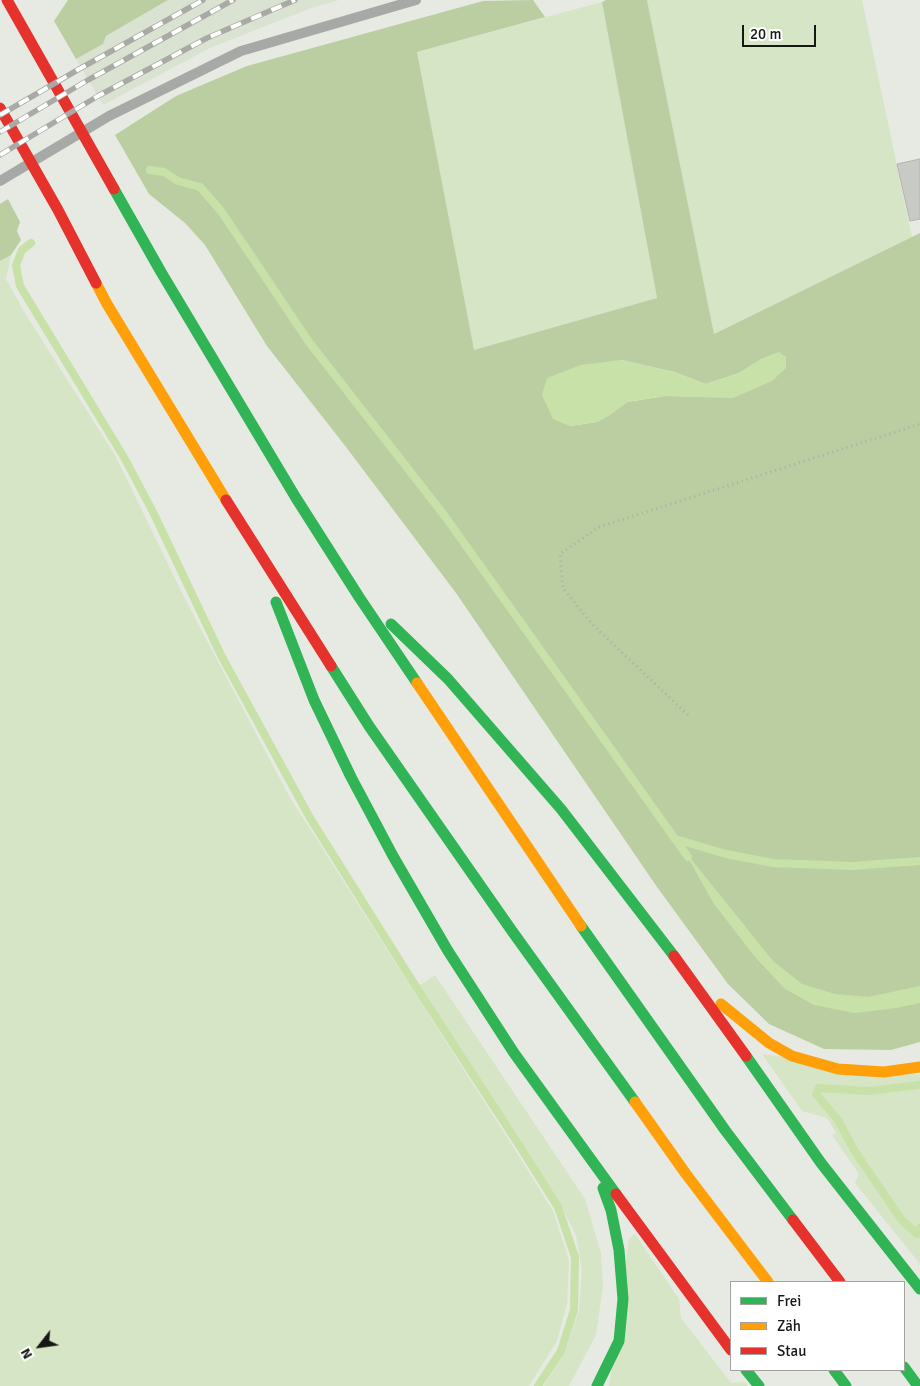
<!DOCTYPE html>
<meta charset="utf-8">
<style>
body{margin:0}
#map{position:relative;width:920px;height:1386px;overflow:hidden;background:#e6eae2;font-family:Signika,sans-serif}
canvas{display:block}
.legend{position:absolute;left:730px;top:1281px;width:175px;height:90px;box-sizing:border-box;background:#fff;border:1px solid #a2a3a1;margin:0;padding:6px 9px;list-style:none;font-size:15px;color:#161813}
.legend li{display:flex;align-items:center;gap:10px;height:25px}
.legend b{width:25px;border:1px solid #a2a3a1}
.north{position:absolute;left:15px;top:1321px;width:50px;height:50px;-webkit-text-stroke:4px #fff;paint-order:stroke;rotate:240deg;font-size:14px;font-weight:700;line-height:20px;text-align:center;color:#161813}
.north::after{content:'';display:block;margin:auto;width:18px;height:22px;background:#161813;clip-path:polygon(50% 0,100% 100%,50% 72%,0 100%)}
.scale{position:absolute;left:742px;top:25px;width:74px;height:22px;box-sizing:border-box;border:2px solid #161813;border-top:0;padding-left:6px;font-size:15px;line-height:18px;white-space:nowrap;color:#161813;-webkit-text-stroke:4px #fff;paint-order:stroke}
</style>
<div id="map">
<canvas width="920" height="1386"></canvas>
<ul class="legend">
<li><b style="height:6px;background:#30b455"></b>Frei</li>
<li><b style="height:6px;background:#ff9f0a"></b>Zäh</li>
<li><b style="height:6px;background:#e5322d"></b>Stau</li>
</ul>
<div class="north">N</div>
<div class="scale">20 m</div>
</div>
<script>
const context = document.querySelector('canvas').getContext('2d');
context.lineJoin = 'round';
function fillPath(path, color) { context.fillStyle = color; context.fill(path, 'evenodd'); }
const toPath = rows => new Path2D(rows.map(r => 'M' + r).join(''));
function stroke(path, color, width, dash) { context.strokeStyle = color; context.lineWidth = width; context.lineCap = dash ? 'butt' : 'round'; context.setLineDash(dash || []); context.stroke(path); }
fillPath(toPath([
 [168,0,339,0,311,8,210,48,103,105,76,59,103,44,106,36]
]), '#dae2d2');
fillPath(toPath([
 [647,0,862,0,912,237,714,334],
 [602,2,657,298,473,351,417,52],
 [11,255,6,279,26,315,115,455,185,599,289,796,515,1150,553,1211,569,1260,567,1304,557,1341,529,1386,0,1386,0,261],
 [435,975,585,1199,601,1253,603,1286,596,1335,569,1386,544,1386,565,1352,579,1310,582,1271,576,1235,559,1202,521,1141,419,986],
 [762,1054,920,1075,920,1264,855,1183,859,1174,832,1135,836,1133,827,1118,802,1111],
 [635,1234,679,1299,681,1318,731,1383,745,1382,748,1386,609,1386,629,1239]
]), '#d6e5c6');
fillPath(toPath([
 [68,0,168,0,106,36,103,44,76,59,54,21],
 [533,0,545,17,417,52,474,350,657,298,602,2,606,0,647,0,714,334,920,233,920,1042,891,1050,824,1049,769,1024,728,984,657,887,456,593,346,447,267,346,205,245,185,223,149,194,115,135,176,96,247,66,483,1],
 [763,358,733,397,665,396,627,402,611,414,597,422,570,426,621,360,674,372,706,384,739,373],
 [8,199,20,222,17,231,21,240,11,255,0,261,0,204]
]), '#bbcea2');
fillPath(toPath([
 [779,352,786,357,786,368,772,381,733,398,665,396,627,402,611,414,597,422,570,426,553,419,542,395,547,378,581,365,621,360,674,372,706,384,739,373,763,358],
 [683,849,773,961,802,984,835,994,868,997,920,986,920,1003,896,1008,854,1013,814,1005,785,989,755,957,714,904]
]), '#c8e1a9');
stroke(toPath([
 [150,170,164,172,178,181,200,187,221,211,309,342,444,515,688,857],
 [31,243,22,250,16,265,20,286,125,459,153,512,221,655,310,818,418,990,519,1145,558,1207,575,1257,574,1310,561,1351,538,1386],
 [675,839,726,854,773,863,852,866,920,861],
 [920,1085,868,1091,819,1088,816,1094,838,1120,854,1150,901,1219,917,1234,920,1228]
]), '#c8e1a9', 8);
const building = toPath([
 [920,159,920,219,910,221,897,164,920,159]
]);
fillPath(building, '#c8cbc5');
stroke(building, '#b2b5af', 1);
stroke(toPath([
 [688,715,593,625,563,588,560,554,599,527,920,424]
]), '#abaea9', 3, [1, 4]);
stroke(toPath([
 [0,181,109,116,241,51,416,0]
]), '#a6a9a5', 10);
stroke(toPath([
 [114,189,161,272,296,498,359,597,417,683],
 [276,602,314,700,351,777,393,856,448,951,514,1053,616,1194],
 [391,624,448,679,561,809,674,956],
 [331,666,369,726,512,931,635,1102],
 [581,926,725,1130,793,1220],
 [746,1056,821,1163,920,1289],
 [904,1367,918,1386],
 [746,1370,759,1386],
 [834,1370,846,1386],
 [597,1386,619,1341,623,1299,619,1250,611,1210,603,1188]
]), '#30b455', 11);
stroke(toPath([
 [96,283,107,304,226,500],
 [417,683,581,926],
 [721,1004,769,1043,792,1056,838,1069,884,1072,920,1067],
 [635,1102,686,1174,768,1282]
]), '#ff9f0a', 11);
stroke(toPath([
 [7,0,114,189],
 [0,108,58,210,96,283],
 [226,500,331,666],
 [674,956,746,1056],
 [616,1194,731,1350],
 [793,1220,840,1282]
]), '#e5322d', 11);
const rail = toPath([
 [0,115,81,68,203,0],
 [0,132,88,80,233,0],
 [0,155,98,96,207,38,295,0]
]);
stroke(rail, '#a9aaa6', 5.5);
stroke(rail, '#fff', 4, [11]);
</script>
